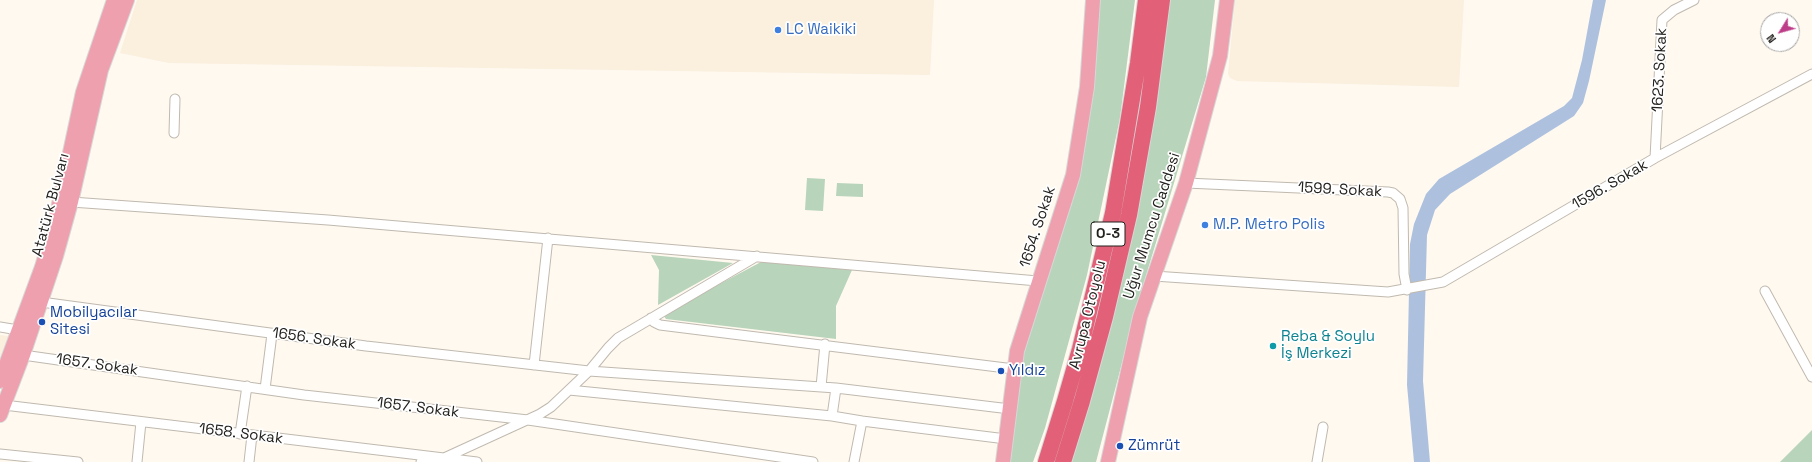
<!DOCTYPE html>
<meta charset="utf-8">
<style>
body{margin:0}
#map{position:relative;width:1812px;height:462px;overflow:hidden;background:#fff9f0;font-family:"Space Grotesk",sans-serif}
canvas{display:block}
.north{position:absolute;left:1760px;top:12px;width:40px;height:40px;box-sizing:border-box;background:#fff;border:1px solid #a7a6a5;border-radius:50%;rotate:233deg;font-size:11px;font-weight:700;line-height:16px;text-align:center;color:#23211d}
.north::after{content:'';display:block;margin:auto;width:14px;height:18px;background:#bd3d89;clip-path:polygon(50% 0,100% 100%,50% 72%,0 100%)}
</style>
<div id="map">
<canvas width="1812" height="462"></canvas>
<div class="north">N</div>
</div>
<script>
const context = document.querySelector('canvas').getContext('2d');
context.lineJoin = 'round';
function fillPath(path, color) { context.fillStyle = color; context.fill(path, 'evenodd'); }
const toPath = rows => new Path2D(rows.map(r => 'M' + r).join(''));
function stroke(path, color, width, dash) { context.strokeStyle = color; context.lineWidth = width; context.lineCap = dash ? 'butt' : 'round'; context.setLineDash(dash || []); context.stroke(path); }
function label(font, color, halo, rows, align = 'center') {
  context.font = font + ' "Space Grotesk",sans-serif'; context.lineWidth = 3.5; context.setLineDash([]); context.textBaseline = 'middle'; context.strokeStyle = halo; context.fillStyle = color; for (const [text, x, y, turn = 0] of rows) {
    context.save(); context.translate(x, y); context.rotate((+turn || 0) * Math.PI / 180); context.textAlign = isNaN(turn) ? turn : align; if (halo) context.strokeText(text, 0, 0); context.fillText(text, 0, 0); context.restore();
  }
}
fillPath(toPath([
 [137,0,934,0,930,75,169,63,120,53],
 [1235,0,1464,0,1459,87,1237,81,1230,78,1228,74],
 [0,335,8,336,0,357]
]), '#fbefde');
fillPath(toPath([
 [1099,0,1135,0,1120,118,1087,275,1045,428,1033,462,1006,462,1024,353,1078,177],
 [1168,0,1215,0,1206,77,1138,302,1096,462,1070,462,1113,320,1137,212],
 [807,178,825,179,823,211,805,210],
 [837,183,863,184,863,197,836,196],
 [651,255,733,263,658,305,659,270],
 [761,262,852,270,836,306,836,339,666,319,664,316,665,313],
 [1812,430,1812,462,1780,462]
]), '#b8d4ba');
fillPath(toPath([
 [1593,0,1606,0,1589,81,1583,103,1574,116,1450,194,1435,210,1427,235,1423,381,1430,462,1414,462,1407,385,1410,244,1414,224,1426,194,1439,179,1564,106,1572,98,1582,60]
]), '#adc1df');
const street = toPath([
 [174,133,175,99],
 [1655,158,1662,20,1674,10,1694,0],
 [1186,183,1388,192,1393,193,1400,199,1403,208,1404,274,1407,290],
 [71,202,328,220,1038,281],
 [1154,276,1388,292,1443,282,1655,158,1812,74],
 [1765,291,1812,377],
 [41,302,366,346,589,371,836,388,832,416,862,421,854,462],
 [651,318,654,322,660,325,1014,369],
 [0,327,18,330],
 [23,355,304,395,528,420,813,462],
 [534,365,548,238],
 [821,387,825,344],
 [836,388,1010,409],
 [265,389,272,334],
 [569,390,832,416],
 [4,405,477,462],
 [862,421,1006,439],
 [240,434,247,386],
 [0,454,78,462],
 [137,462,141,422],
 [249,462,252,435],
 [421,462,444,458,540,414,551,407,589,371,608,348,618,338,757,256],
 [1317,462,1323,427]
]);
const primary = toPath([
 [0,381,42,267,55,223,83,92,114,0],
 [0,415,23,355,56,256,71,202,101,70,127,0],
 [1003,462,1017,351,1073,175,1087,87,1093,0],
 [1108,462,1140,317,1186,183,1220,56,1227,0]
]);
const highway = toPath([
 [1046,462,1065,401,1080,349,1113,213,1138,63,1146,0],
 [1063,462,1082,401,1105,317,1129,215,1148,107,1162,0]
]);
stroke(street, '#c0b9af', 11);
stroke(primary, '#d7d7d6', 16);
stroke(highway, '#d7d7d6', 18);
stroke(street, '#fff', 9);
stroke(primary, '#eea0af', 14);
stroke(highway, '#e26179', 16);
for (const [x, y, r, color] of [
 [778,30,4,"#3f7fe0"],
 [1205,225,4,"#3f7fe0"],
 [42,322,4,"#1a4fb4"],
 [1273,346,4,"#0f9aa8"],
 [1001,371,4,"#1a4fb4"],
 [1120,446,4,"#1a4fb4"]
]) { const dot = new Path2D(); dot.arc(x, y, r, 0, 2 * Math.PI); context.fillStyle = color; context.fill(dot); stroke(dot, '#fff', 1.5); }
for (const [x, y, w] of [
 [1108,234,34]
]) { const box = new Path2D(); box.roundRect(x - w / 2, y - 12, w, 24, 3); context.fillStyle = '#fff'; context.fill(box); stroke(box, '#23211d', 1); }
label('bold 14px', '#23211d', null, [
 ["O-3",1108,234]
]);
label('15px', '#366cbe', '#fff', [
 ["LC Waikiki",786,30],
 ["M.P. Metro Polis",1213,225]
], 'left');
label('15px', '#23211d', '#fff', [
 ["1623. Sokak",1660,70,-87],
 ["1596. Sokak",1610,185,-30],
 ["1599. Sokak",1340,190,3],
 ["Atatürk Bulvarı",51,205,-75],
 ["Uğur Mumcu Caddesi",1152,226,-72],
 ["1654. Sokak",1038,227,-72],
 ["Avrupa Otoyolu",1088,315,-76],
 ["1656. Sokak",314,339,8],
 ["1657. Sokak",97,365,8],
 ["1657. Sokak",418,408,7],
 ["1658. Sokak",241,434,7]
]);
label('15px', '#164399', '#fff', [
 ["Mobilyacılar",50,313],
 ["Sitesi",50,330],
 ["Yıldız",1009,371],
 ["Zümrüt",1128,446]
], 'left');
label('15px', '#0d838f', '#fff', [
 ["Reba & Soylu",1281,337],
 ["İş Merkezi",1281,354]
], 'left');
</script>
